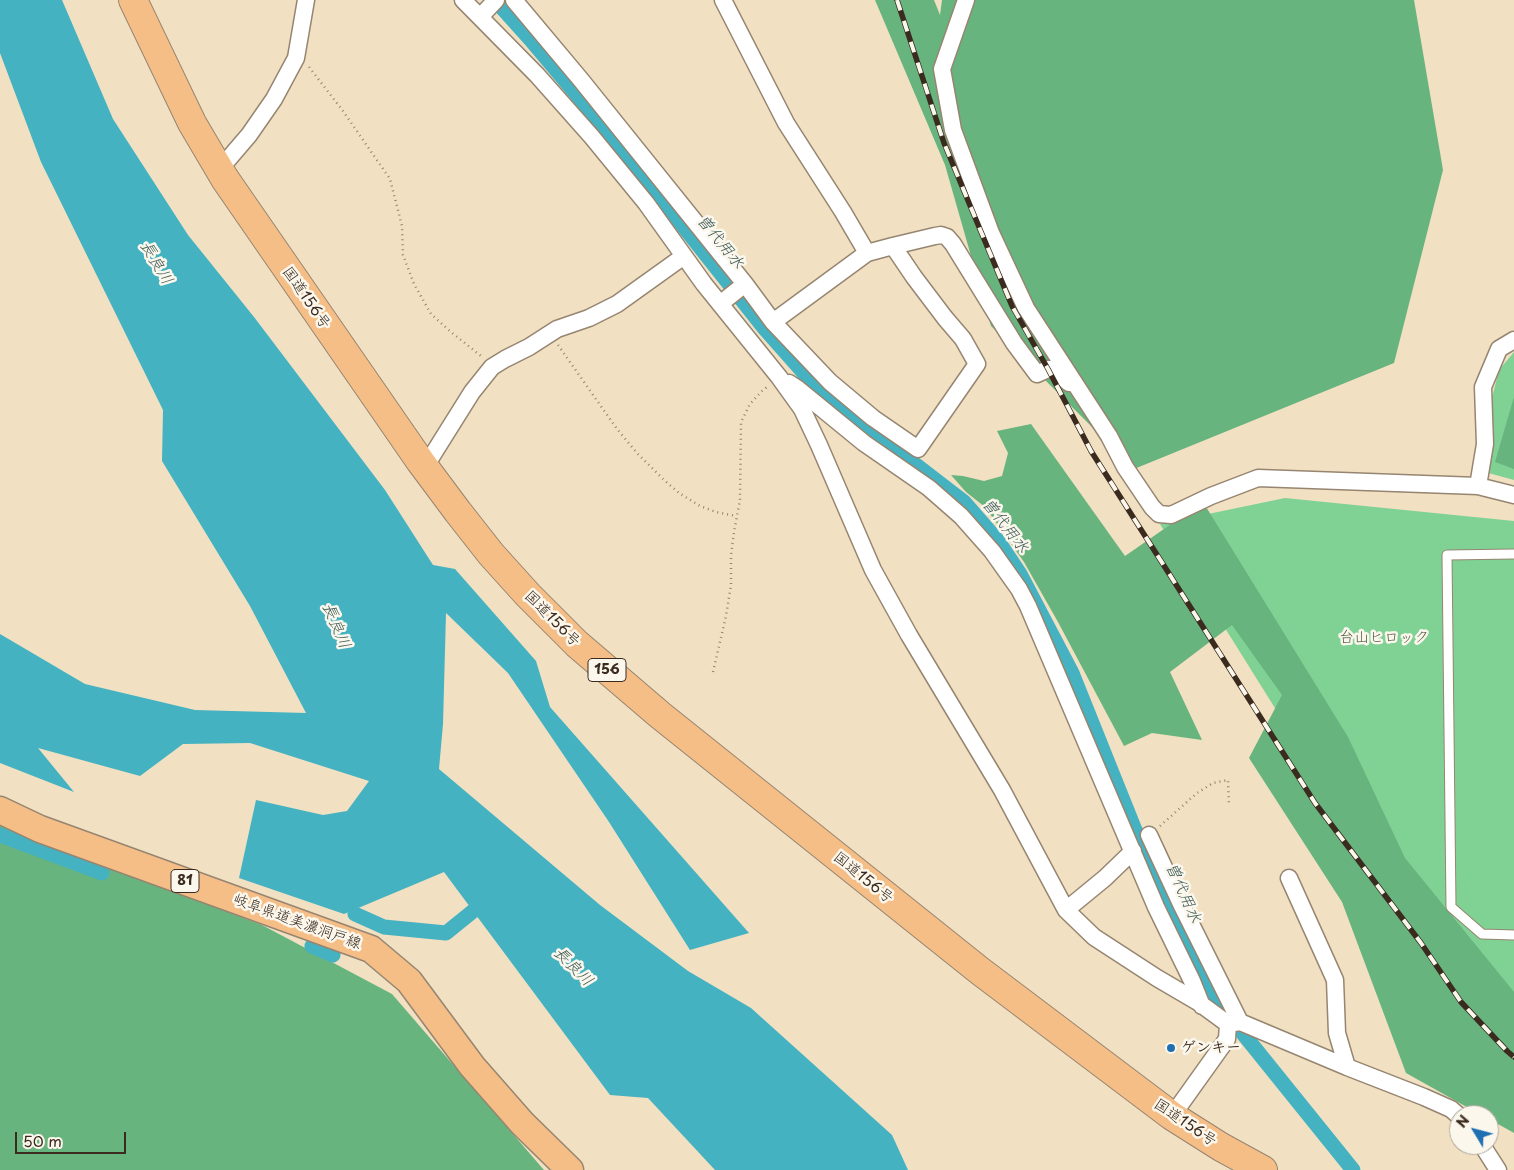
<!DOCTYPE html>
<meta charset="utf-8">
<style>
body{margin:0}
#map{position:relative;width:1514px;height:1170px;overflow:hidden;background:#f1e0c2;font-family:"Playpen Sans",sans-serif}
canvas{display:block}
.north{position:absolute;left:1449px;top:1105px;width:50px;height:50px;box-sizing:border-box;background:#fbf7ec;border:1px solid #aea59a;border-radius:50%;rotate:307deg;font-size:14px;font-weight:700;line-height:20px;text-align:center;color:#3b2a1e}
.north::after{content:'';display:block;margin:auto;width:18px;height:22px;background:#1f6fb2;clip-path:polygon(50% 0,100% 100%,50% 72%,0 100%)}
.scale{position:absolute;left:15px;top:1132px;width:111px;height:22px;box-sizing:border-box;border:2px solid #3b2a1e;border-top:0;padding-left:6px;font-size:15px;line-height:18px;white-space:nowrap;color:#3b2a1e;-webkit-text-stroke:4px #fbf7ec;paint-order:stroke}
</style>
<div id="map">
<canvas width="1514" height="1170"></canvas>
<div class="north">N</div>
<div class="scale">50 m</div>
</div>
<script>
const context = document.querySelector('canvas').getContext('2d');
context.lineJoin = 'round';
function fillPath(path, color) { context.fillStyle = color; context.fill(path, 'evenodd'); }
const toPath = rows => new Path2D(rows.map(r => 'M' + r).join(''));
function stroke(path, color, width, dash) { context.strokeStyle = color; context.lineWidth = width; context.lineCap = dash ? 'butt' : 'round'; context.setLineDash(dash || []); context.stroke(path); }
function label(font, color, halo, rows, align = 'center') {
  context.font = font + ' "Playpen Sans","Klee One",sans-serif'; context.lineWidth = 5; context.setLineDash([]); context.textBaseline = 'middle'; context.strokeStyle = halo; context.fillStyle = color; for (const [text, x, y, turn = 0] of rows) {
    context.save(); context.translate(x, y); context.rotate((+turn || 0) * Math.PI / 180); context.textAlign = isNaN(turn) ? turn : align; if (halo) context.strokeText(text, 0, 0); context.fillText(text, 0, 0); context.restore();
  }
}
fillPath(toPath([
 [1514,352,1514,480,1474,469,1499,370],
 [1285,498,1514,521,1514,1040,1338,809,1160,524]
]), '#7fd294');
fillPath(toPath([
 [875,0,934,0,940,15,942,0,1414,0,1443,170,1394,363,1134,469,991,326,945,165],
 [1514,397,1514,469,1495,462],
 [1031,424,1125,556,1203,502,1348,737,1405,858,1514,992,1514,1133,1489,1119,1489,1115,1481,1115,1406,1073,1342,902,1249,758,1282,695,1232,625,1170,672,1202,740,1152,733,1124,746,1058,622,1024,562,985,507,966,492,951,475,963,476,984,481,1002,476,1008,453,997,431],
 [0,821,146,881,262,925,392,994,544,1170,0,1170]
]), '#67b47e');
fillPath(toPath([
 [0,0,62,0,113,119,188,235,254,317,385,490,433,565,455,569,536,661,550,707,749,933,690,950,609,822,508,673,446,613,443,724,439,769,600,905,688,971,751,1008,892,1135,908,1170,715,1170,648,1098,610,1095,444,872,344,914,239,878,256,800,323,815,347,811,369,781,250,743,183,744,140,776,38,748,74,792,0,763,0,634,85,684,195,710,306,713,250,606,162,461,163,410,41,162,0,53]
]), '#44b2c1');
stroke(toPath([
 [495,0,530,39,615,140,765,329,804,373,877,435,964,502,998,541,1020,574,1072,673,1135,830,1197,965,1220,1002,1245,1036,1353,1170],
 [0,835,102,873],
 [355,914,384,927,446,933,488,899],
 [312,946,333,955]
]), '#44b2c1', 15);
const lane = toPath([
 [1514,554,1447,555,1451,907,1482,934,1514,935]
]);
const street = toPath([
 [463,0,537,75,592,137,646,203,704,284,779,377,802,409,819,445,873,570,909,635,1002,790,1066,910,1094,937,1157,978,1198,1002,1228,1024,1240,1022,1347,1067,1424,1097,1451,1109,1459,1116],
 [514,0,581,80,745,284,773,322,830,382,873,418,918,449,977,364,963,339,945,318,914,277,893,246,867,253,773,322],
 [723,0,786,123,843,212,867,253],
 [966,0,942,69,953,130,991,233,1026,308,1109,436,1125,467,1152,507,1159,514,1171,515,1211,496,1258,478,1478,486,1514,495],
 [480,17,496,0],
 [218,167,225,163,249,135,274,99,296,58,306,0],
 [893,246,935,236,941,235,947,237,953,244,1014,343,1037,374,1048,369,1053,369,1069,383],
 [720,304,745,284],
 [789,383,798,389,864,443,929,488,961,516,992,551,1019,589,1028,606,1156,907,1192,981,1202,1006],
 [425,467,472,392,492,367,505,359,529,347,557,329,589,318,617,304,684,256],
 [1478,486,1485,444,1483,387,1499,349,1514,340],
 [1149,835,1181,904,1240,1022],
 [1289,878,1335,980,1337,1033,1347,1067],
 [1066,910,1105,878,1133,851],
 [1172,1116,1227,1039,1228,1024],
 [1482,1145,1498,1170]
]);
const primary = toPath([
 [0,810,40,829,371,949,409,981,472,1066,522,1123,570,1170]
]);
const highway = toPath([
 [133,0,192,123,225,179,420,461,458,512,491,554,528,595,577,644,660,715,980,971,1172,1116,1221,1147,1263,1170]
]);
stroke(lane, '#968570', 11);
stroke(street, '#968570', 19);
stroke(primary, '#968570', 29);
stroke(highway, '#968570', 30);
stroke(toPath([
 [309,67,343,111,390,179,402,226,403,255,414,284,431,314,451,332,481,356],
 [558,345,617,429,637,453,664,480,679,493,700,506,716,512,736,516],
 [713,672,726,616,731,585,731,555,734,532,740,500,741,422,750,404,762,391,767,387],
 [1160,826,1197,793,1213,783,1228,780,1229,806]
]), '#968570', 2.5, [1, 4]);
stroke(lane, '#fff', 9);
stroke(street, '#fff', 16);
stroke(primary, '#f6be87', 26);
stroke(highway, '#f6be87', 28);
const rail = toPath([
 [897,0,944,143,1012,306,1048,369,1091,451,1315,803,1421,943,1461,1002,1507,1051,1514,1057]
]);
stroke(rail, '#3b2a1e', 5.5);
stroke(rail, '#fbf7ec', 4, [11]);
for (const [x, y, r, color] of [
 [1171,1048,5,"#1f6fb2"]
]) { const dot = new Path2D(); dot.arc(x, y, r, 0, 2 * Math.PI); context.fillStyle = color; context.fill(dot); stroke(dot, '#fbf7ec', 2); }
for (const [x, y, w] of [
 [607,670,38],
 [185,881,28]
]) { const box = new Path2D(); box.roundRect(x - w / 2, y - 11.5, w, 23, 4); context.fillStyle = '#fbf7ec'; context.fill(box); stroke(box, '#3b2a1e', 1); }
label('bold 14px', '#3b2a1e', null, [
 ["156",607,670],
 ["81",185,881]
]);
label('15px', '#3b2a1e', '#fbf7ec', [
 ["国道156号",306,298,55],
 ["国道156号",552,619,45],
 ["国道156号",863,878,39],
 ["岐阜県道美濃洞戸線",297,922,20],
 ["国道156号",1185,1123,34]
]);
label('15px', '#4f5c41', '#fbf7ec', [
 ["台山ヒロック",1384,638]
]);
label('bold 15px', '#3b2a1e', '#fbf7ec', [
 ["ゲンキー",1181,1048]
], 'left');
label('italic 16px', '#3e5a57', '#fbf7ec', [
 ["曽代用水",720,242,51],
 ["長良川",156,263,59],
 ["曽代用水",1005,526,52],
 ["長良川",336,626,67],
 ["曽代用水",1183,893,66],
 ["長良川",573,967,45]
]);
</script>
